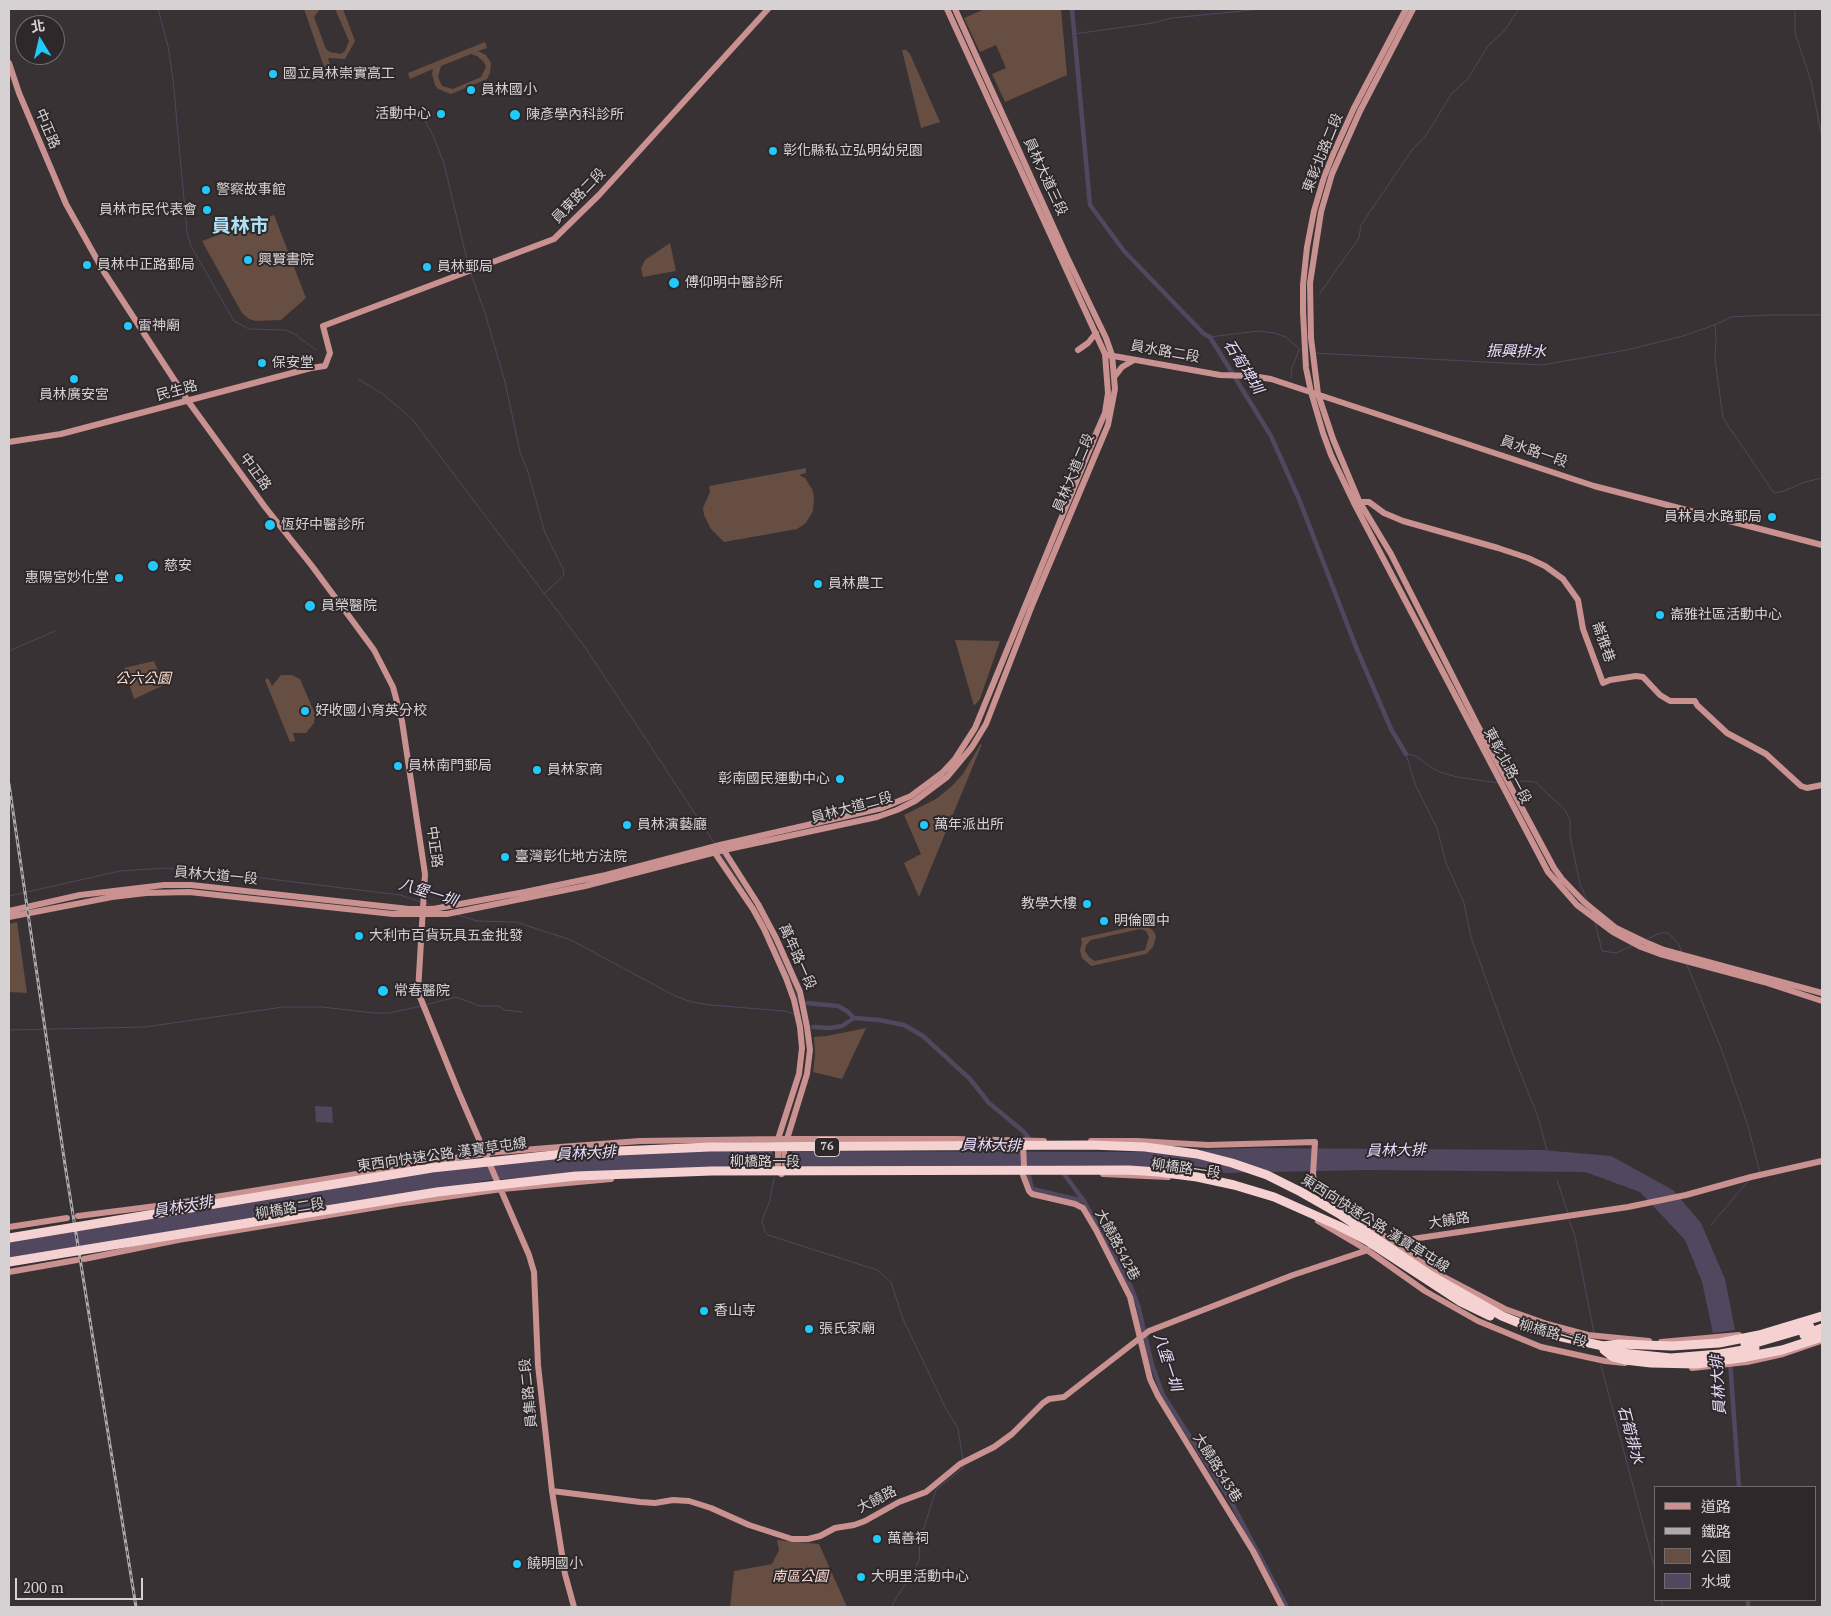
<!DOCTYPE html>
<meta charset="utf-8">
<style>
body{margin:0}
#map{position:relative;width:1831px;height:1616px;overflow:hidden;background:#383234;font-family:"PT Serif","Noto Sans TC",serif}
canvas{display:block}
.frame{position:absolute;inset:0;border:10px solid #d6d2d4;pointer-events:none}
.legend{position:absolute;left:1654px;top:1486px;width:162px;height:115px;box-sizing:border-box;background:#2e282a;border:1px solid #716c6e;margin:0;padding:6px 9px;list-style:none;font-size:15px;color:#d6d2d4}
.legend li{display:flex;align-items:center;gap:10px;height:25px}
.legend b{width:25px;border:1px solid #716c6e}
.north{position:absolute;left:15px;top:15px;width:50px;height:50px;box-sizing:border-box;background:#2e282a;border:1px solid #716c6e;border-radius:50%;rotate:351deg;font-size:14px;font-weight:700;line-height:20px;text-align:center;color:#d6d2d4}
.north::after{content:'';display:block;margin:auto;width:18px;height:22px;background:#22c9fd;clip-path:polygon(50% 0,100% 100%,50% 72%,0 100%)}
.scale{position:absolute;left:15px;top:1578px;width:128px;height:22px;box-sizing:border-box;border:2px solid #d6d2d4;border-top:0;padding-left:6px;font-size:15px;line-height:18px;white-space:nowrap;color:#d6d2d4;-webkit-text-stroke:4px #2e282a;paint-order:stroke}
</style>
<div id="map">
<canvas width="1831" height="1616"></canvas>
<div class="frame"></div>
<ul class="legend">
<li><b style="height:6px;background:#c99190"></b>道路</li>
<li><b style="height:6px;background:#aeaaac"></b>鐵路</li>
<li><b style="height:14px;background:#674e42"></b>公園</li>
<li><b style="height:14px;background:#51475f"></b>水域</li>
</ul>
<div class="north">北</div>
<div class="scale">200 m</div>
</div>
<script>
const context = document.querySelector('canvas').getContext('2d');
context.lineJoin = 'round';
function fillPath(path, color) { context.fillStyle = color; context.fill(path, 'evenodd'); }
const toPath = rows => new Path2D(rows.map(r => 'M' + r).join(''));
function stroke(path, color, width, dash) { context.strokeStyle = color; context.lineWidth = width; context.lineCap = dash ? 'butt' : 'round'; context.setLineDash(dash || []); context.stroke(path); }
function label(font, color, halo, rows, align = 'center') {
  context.font = font + ' "PT Serif","Noto Sans TC",serif'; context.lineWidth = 4; context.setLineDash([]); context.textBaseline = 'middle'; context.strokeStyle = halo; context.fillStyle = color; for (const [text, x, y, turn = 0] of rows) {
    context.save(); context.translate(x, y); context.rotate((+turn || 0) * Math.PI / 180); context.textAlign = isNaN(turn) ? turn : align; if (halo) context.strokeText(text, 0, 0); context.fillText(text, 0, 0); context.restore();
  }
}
fillPath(toPath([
 [304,9,320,9,314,17,326,49,330,52,341,54,345,51,349,41,335,9,343,9,355,41,345,59,328,58,330,65,324,67],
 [985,9,1061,9,1067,75,1005,102,992,74,1006,68,996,45,980,52,964,18],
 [485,42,487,48,478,51,486,55,491,63,490,73,487,79,451,94,438,89,435,85,432,74,433,69,410,79,408,73],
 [471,54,477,56,484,62,486,67,481,77,453,89,442,86,438,77,441,66],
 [902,50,906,50,910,54,940,122,921,128],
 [274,215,306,298,281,320,256,321,249,319,242,313,202,241],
 [670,243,676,271,643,277,641,268,645,260],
 [806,468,806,473,799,475,805,478,812,489,814,497,813,511,806,523,797,529,724,542,711,529,704,515,703,508,710,492,709,486],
 [955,640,1000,641,980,699,974,706],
 [154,661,163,683,162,686,134,699,124,668],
 [281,675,292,675,300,679,315,714,314,723,306,733,293,733,295,741,290,742,265,680,268,678,272,686],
 [982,744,919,897,904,863,921,854,904,815,936,799,952,786,963,774,980,745],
 [17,922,27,993,9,992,9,924],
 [1149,923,1150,926,1149,927,1154,932,1156,937,1153,947,1146,954,1091,966,1082,958,1080,950,1082,943,1081,938],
 [1140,929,1146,931,1149,937,1145,950,1095,961,1089,957,1085,951,1086,945,1091,940],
 [866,1028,842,1079,813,1072,815,1055,814,1037,827,1036],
 [777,1540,819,1544,847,1607,730,1607,734,1571,772,1564,779,1550]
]), '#674e42');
fillPath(toPath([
 [315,1106,332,1107,333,1123,316,1122],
 [1253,1148,1542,1150,1611,1156,1673,1190,1701,1223,1725,1279,1735,1330,1713,1333,1702,1282,1685,1240,1640,1192,1585,1172,1366,1170,1225,1173,1177,1168,1086,1165,792,1167,792,1151,1129,1152],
 [772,1150,774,1168,661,1168,490,1180,9,1259,9,1240,474,1165,625,1153]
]), '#51475f');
stroke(toPath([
 [158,9,168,46,173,79,187,232,191,246,234,321,249,329,285,330,293,333,316,350],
 [1795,9,1795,33,1811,81,1822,138],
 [1074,34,1153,23,1172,18,1262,9],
 [420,112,433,135,444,164,469,268],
 [471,274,485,313,505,382,520,452,528,472,545,533,563,569,564,575,544,594],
 [1320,293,1359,238,1361,225,1412,150,1427,134,1452,93,1467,80,1488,46,1504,31,1519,9],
 [1715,325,1716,338,1715,359,1723,418,1774,493,1784,491,1805,482,1822,478],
 [1210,337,1258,331,1274,333,1286,337,1302,351],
 [1315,353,1542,365,1627,350,1683,336,1717,324,1731,317,1769,315,1822,315],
 [1291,378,1292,368,1299,350],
 [358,379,383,394,412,419,587,650,715,844],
 [9,651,55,631],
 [1511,782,1524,781,1535,782,1565,810,1570,820,1570,836,1580,884,1588,902],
 [1499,783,1457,777,1440,772,1429,766,1416,756,1406,754,1415,784,1437,828,1446,863,1464,903,1471,937,1514,1057,1537,1114,1547,1150],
 [721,854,751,901],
 [9,896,120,871,165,868,213,872,400,895,421,902],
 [425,903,433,906],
 [458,915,477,921,516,922,571,940,675,996,692,1002,711,1005,784,1011,794,1014],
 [1595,922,1602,951,1616,953,1632,946],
 [771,938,794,987,799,1003],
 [1647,939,1660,933,1668,933,1678,943,1682,952],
 [1687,965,1721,1048,1748,1126,1760,1173],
 [425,1005,456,997,480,1006,499,1006,504,1010,522,1012],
 [9,1030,145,1027,283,1007,322,1007,374,1013,389,1013,422,1006],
 [774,1178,770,1200,762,1221,765,1232,768,1235,877,1270,891,1282,903,1319,946,1409,958,1428,963,1460],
 [1557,1180,1568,1213],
 [1569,1220,1575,1236,1594,1333],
 [1711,1225,1748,1181],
 [1601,1365,1655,1569],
 [1661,1600,1663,1607],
 [891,1607,919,1561,920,1540,936,1490,963,1468,963,1466]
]), '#51475f', 1);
stroke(toPath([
 [1072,9,1090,205,1124,251,1204,334,1210,337,1271,436,1299,499,1356,647,1391,729,1406,754],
 [807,1003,838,1006,847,1011,854,1018,879,1020,904,1025,923,1036,970,1079,989,1103,1023,1131,1028,1137,1028,1140],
 [813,1027,830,1028,842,1026,854,1018],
 [1061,1170,1084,1201],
 [1029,1176,1032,1189,1084,1201,1131,1287,1138,1305,1152,1365,1163,1395,1229,1498,1287,1607],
 [1730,1361,1739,1487],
 [1748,1600,1748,1607]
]), '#51475f', 4.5);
stroke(toPath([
 [1406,9,1354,108,1334,152,1324,177,1314,211,1307,247,1303,285,1303,312,1306,368,1311,392,1323,433,1331,455,1354,503,1548,872,1577,905,1613,932,1641,947,1660,954,1764,982,1822,1001],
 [1413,9,1360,111,1332,174,1321,212,1310,283,1311,338,1318,394,1333,439,1359,501,1391,554,1478,726,1554,868,1562,879,1584,902,1616,928,1645,942,1664,950,1822,993],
 [9,63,19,93,66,204,104,272,188,401,220,445,265,507,312,566,374,650,393,687,402,721,425,874,418,992,459,1093,529,1255,534,1272,538,1365,552,1491,565,1574,574,1607],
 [1078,350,1088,343,1096,333],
 [1108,355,1220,375,1252,376,1271,379,1594,486,1822,545],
 [1115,376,1122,367,1134,360],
 [9,442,61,434,311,368,325,366,330,353,323,326,554,239,599,195,768,9],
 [1357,502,1369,502,1384,513,1403,521,1498,548,1528,558,1545,566,1563,579,1578,600,1583,629,1603,683,1610,680,1636,676,1643,677,1660,695,1670,701,1695,701,1697,705,1727,733,1766,754,1801,786,1807,788,1822,785],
 [723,849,758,904,776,938,800,992,807,1027,810,1050,807,1074,787,1139,784,1149,785,1168,782,1174],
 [713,850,753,909,764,929,786,978,794,1000,800,1027,802,1048,799,1074,778,1139,778,1168,781,1174],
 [9,911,80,895,164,885,191,885,409,909,433,909,525,892,606,875,720,845,882,808,911,796,942,773,955,759,975,728,1098,429,1105,413,1108,393,1105,354,947,9],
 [9,917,112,897,146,893,189,892,393,914,447,914,585,886,724,850,877,817,897,810,915,801,947,777,972,747,986,724,1033,603,1108,425,1115,389,1112,355,1106,338,1067,257,955,9],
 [1091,1141,1137,1141,1208,1145,1315,1142,1313,1174,1314,1181,1322,1192,1438,1274,1505,1309,1547,1324,1588,1335,1649,1341],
 [1023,1143,1024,1167,1023,1175,1029,1191,1032,1194,1075,1204,1083,1208,1096,1230,1130,1297,1150,1379,1158,1396,1253,1551,1282,1607],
 [1103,1174,1168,1177],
 [78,1216,172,1204,486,1153,560,1147,640,1141,778,1139,955,1139,1044,1141],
 [1318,1221,1367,1250,1425,1291,1478,1321,1541,1347,1605,1361,1625,1363],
 [9,1227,67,1218],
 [1392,1242,1628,1207,1686,1195,1751,1177,1822,1161],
 [84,1259,178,1240,396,1204,502,1189,611,1179],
 [9,1272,77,1260],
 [1661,1342,1739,1335],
 [1692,1368,1747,1362,1783,1354,1821,1341],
 [552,1491,640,1502,655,1503,673,1500,689,1501,711,1508,749,1525,792,1539,808,1539,820,1536,835,1528,854,1525,865,1521,899,1502,926,1492,960,1464,994,1447,1012,1434,1043,1403,1049,1399,1064,1397,1149,1331,1293,1275,1368,1250]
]), '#c99190', 6);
stroke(toPath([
 [1804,1335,1822,1328],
 [1745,1344,1759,1342,1810,1327],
 [1603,1346,1619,1344,1672,1346,1719,1343,1759,1335,1822,1316],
 [1604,1350,1613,1357,1625,1360,1651,1363,1696,1364,1741,1358,1782,1350,1822,1337],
 [1612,1352,1671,1358,1720,1354,1755,1348]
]), '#f5d2d1', 9);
const rail = toPath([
 [9,784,65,1165,136,1607]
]);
stroke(rail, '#aeaaac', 3);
stroke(rail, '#2e282a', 1, [4]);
stroke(toPath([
 [9,1238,432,1168,572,1153,710,1147,1090,1145,1145,1147,1197,1154,1232,1163,1267,1175,1301,1192,1338,1213,1430,1275,1502,1316,1544,1333,1603,1346],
 [9,1262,437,1192,576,1176,712,1171,1129,1170,1158,1172,1197,1177,1234,1185,1274,1197,1339,1226,1366,1240,1461,1302,1490,1316]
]), '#f5d2d1', 9);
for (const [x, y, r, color] of [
 [273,74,5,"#22c9fd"],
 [471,90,5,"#22c9fd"],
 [441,114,5,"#22c9fd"],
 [515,115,6,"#22c9fd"],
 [773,151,5,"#22c9fd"],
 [206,190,5,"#22c9fd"],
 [207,210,5,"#22c9fd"],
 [248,260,5,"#22c9fd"],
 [87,265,5,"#22c9fd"],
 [427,267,5,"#22c9fd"],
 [674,283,6,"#22c9fd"],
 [128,326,5,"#22c9fd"],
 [262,363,5,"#22c9fd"],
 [74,379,5,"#22c9fd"],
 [1772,517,5,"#22c9fd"],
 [270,525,6,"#22c9fd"],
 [153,566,6,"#22c9fd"],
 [119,578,5,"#22c9fd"],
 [818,584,5,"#22c9fd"],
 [310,606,6,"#22c9fd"],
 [1660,615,5,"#22c9fd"],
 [305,711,5,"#22c9fd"],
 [398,766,5,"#22c9fd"],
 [537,770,5,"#22c9fd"],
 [840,779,5,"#22c9fd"],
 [627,825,5,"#22c9fd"],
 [924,825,5,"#22c9fd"],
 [505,857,5,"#22c9fd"],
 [1087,904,5,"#22c9fd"],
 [1104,921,5,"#22c9fd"],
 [359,936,5,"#22c9fd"],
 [383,991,6,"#22c9fd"],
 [704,1311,5,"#22c9fd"],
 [809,1329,5,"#22c9fd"],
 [877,1539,5,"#22c9fd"],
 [517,1564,5,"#22c9fd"],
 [861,1577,5,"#22c9fd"]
]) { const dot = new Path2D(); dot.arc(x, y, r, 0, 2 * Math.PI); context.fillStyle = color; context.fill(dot); stroke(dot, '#2e282a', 2); }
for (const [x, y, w] of [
 [827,1147,25]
]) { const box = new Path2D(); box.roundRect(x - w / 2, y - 9.5, w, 19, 4); context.fillStyle = '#2e282a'; context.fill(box); stroke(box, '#d6d2d4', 1); }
label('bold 12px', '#d6d2d4', null, [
 ["76",827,1147]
]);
label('14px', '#d6d2d4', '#2e282a', [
 ["國立員林崇實高工",283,74],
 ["員林國小",481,90],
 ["活動中心",431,114,"right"],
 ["陳彥學內科診所",526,115],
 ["彰化縣私立弘明幼兒園",783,151],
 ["警察故事館",216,190],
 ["員林市民代表會",197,210,"right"],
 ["興賢書院",258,260],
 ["員林中正路郵局",97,265],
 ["員林郵局",437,267],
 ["傅仰明中醫診所",685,283],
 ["雷神廟",138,326],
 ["保安堂",272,363],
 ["員林廣安宮",74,395,"center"],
 ["員林員水路郵局",1762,517,"right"],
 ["恆好中醫診所",281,525],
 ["慈安",164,566],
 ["惠陽宮妙化堂",109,578,"right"],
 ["員林農工",828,584],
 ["員榮醫院",321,606],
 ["崙雅社區活動中心",1670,615],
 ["好收國小育英分校",315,711],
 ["員林南門郵局",408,766],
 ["員林家商",547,770],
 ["彰南國民運動中心",830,779,"right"],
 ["員林演藝廳",637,825],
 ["萬年派出所",934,825],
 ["臺灣彰化地方法院",515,857],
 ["教學大樓",1077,904,"right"],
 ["明倫國中",1114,921],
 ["大利市百貨玩具五金批發",369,936],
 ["常春醫院",394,991],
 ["香山寺",714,1311],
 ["張氏家廟",819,1329],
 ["萬善祠",887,1539],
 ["饒明國小",527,1564],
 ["大明里活動中心",871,1577]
], 'left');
label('14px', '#d6d2d4', '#2e282a', [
 ["中正路",47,129,67],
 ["東彰北路二段",1323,153,-68],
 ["員林大道三段",1045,177,65],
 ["員東路二段",579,196,-46],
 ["員水路二段",1165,352,10],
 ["民生路",177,391,-15],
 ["員水路一段",1534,452,19],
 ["中正路",255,472,54],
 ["員林大道二段",1074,473,-67],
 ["崙雅巷",1603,642,71],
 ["東彰北路一段",1507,766,62],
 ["員林大道二段",852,808,-15],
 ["中正路",434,847,82],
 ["員林大道一段",216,876,5],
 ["萬年路一段",797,957,66],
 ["東西向快速公路 漢寶草屯線",442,1155,-8],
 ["柳橋路一段",765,1162],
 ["柳橋路一段",1186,1169,8],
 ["柳橋路二段",290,1209,-9],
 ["大饒路",1449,1221,-9],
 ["東西向快速公路 漢寶草屯線",1375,1224,32],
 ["大饒路542巷",1117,1245,62],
 ["柳橋路一段",1553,1334,16],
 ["員集路二段",529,1393,-96],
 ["大饒路543巷",1217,1468,58],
 ["大饒路",877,1500,-27]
]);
label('italic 14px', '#fddbcd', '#2e282a', [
 ["公六公園",143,679],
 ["南區公園",800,1577]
]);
label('italic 15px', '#e9ddfc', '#2e282a', [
 ["振興排水",1516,352,1],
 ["石筍埤圳",1243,367,58],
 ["八堡一圳",428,893,17],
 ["員林大排",991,1146,1],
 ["員林大排",1396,1151,-1],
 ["員林大排",586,1154,-3],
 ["員林大排",183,1207,-9],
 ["八堡一圳",1167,1362,72],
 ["員林大排",1719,1385,-94],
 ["石筍排水",1630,1435,75]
]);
label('bold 19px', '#afe1f7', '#2e282a', [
 ["員林市",240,227]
]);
</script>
